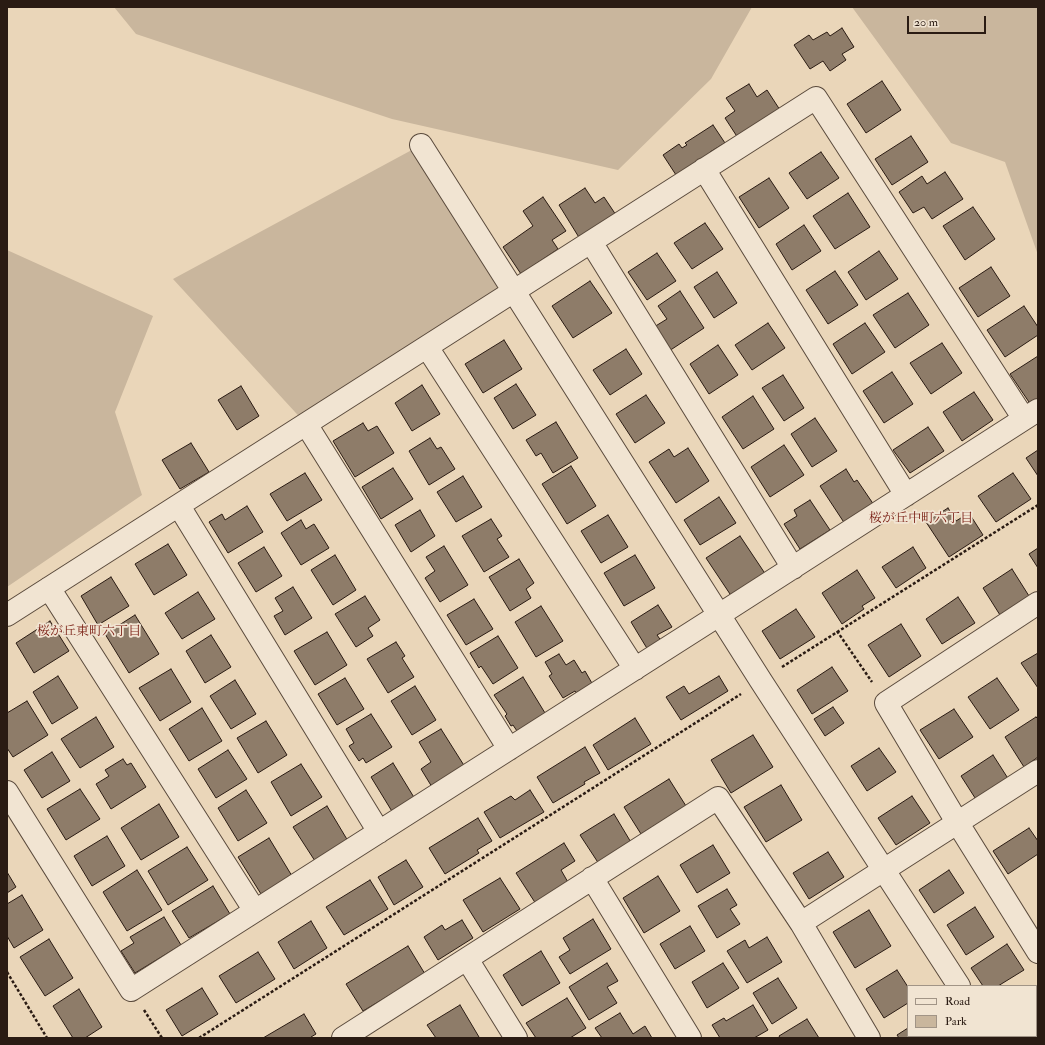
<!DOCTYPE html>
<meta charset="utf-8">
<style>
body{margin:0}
#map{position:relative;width:1045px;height:1045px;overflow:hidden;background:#ead6b9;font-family:"IM FELL Double Pica",serif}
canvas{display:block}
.frame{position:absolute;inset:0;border:8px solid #2a1b13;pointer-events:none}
.legend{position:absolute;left:907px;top:985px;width:130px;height:52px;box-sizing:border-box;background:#f1e4d2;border:1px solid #a19486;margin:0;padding:5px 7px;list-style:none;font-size:12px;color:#2a1b13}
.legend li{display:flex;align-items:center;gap:8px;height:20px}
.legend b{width:20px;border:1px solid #a19486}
.scale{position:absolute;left:907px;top:16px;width:79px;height:18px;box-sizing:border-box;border:2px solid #2a1b13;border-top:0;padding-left:5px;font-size:12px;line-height:14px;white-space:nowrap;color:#2a1b13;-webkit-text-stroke:3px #f1e4d2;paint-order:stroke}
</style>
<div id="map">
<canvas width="1045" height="1045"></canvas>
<div class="frame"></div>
<ul class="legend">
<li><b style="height:5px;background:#f1e4d2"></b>Road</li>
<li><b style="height:11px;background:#c9b69d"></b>Park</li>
</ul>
<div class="scale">20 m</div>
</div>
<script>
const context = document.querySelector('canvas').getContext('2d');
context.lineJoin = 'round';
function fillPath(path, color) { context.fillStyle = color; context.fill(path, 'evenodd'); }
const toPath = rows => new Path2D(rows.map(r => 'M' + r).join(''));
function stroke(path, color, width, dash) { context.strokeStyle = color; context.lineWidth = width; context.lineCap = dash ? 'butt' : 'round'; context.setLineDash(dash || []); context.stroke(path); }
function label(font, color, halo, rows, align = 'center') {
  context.font = font + ' "IM FELL Double Pica","Noto Serif JP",serif'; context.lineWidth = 3.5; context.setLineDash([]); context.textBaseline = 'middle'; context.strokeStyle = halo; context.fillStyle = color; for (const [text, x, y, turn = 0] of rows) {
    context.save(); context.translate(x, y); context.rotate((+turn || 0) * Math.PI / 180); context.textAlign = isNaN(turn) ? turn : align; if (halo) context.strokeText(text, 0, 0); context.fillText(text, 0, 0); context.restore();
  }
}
fillPath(toPath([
 [114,7,752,7,711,79,618,170,392,119,136,34],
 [852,7,1038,7,1038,255,1005,162,951,143],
 [421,145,513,292,306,424,173,279],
 [7,250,153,316,115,412,142,495,7,587]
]), '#c9b69d');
const building = toPath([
 [842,28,854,47,842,54,846,60,830,71,823,61,810,69,794,45,809,35,813,40,827,32,830,36,842,28],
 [882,81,901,110,866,133,847,104,882,81],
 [749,84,757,97,767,90,780,110,738,138,725,118,735,111,726,98,749,84],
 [713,125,725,143,710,152,712,156,678,178,663,155,679,144,682,148,687,145,685,143,713,125],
 [911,136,928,162,892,185,875,159,911,136],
 [821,152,839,178,807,199,789,173,821,152],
 [945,172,963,199,932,219,924,207,913,213,899,192,922,176,927,184,945,172],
 [769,178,789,208,759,228,739,197,769,178],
 [585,188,595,203,604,197,616,215,580,239,559,205,585,188],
 [848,193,870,227,835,249,813,216,848,193],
 [543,197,566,231,552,240,558,249,521,274,503,247,533,226,523,211,543,197],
 [973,207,995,239,965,260,943,226,973,207],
 [705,223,723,249,692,269,674,243,705,223],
 [804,225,821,251,792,270,776,244,804,225],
 [879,251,898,279,866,300,848,272,879,251],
 [657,253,676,281,647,300,628,272,657,253],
 [991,267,1010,296,978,317,959,288,991,267],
 [835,271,858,305,828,324,806,290,835,271],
 [717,272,737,303,714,318,694,287,717,272],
 [590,281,612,313,573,338,552,306,590,281],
 [680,291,704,328,669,351,654,327,667,319,658,306,680,291],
 [908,293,929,325,895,348,873,315,908,293],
 [1024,306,1038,327,1038,335,1005,357,987,330,1024,306],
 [768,323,785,348,752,370,735,345,768,323],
 [865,323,885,352,852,374,833,344,865,323],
 [504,340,522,369,483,393,465,364,504,340],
 [942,343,962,373,931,394,910,363,942,343],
 [718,345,738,375,709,394,690,364,718,345],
 [626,349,642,374,610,395,593,370,626,349],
 [1038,356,1038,400,1031,405,1010,374,1038,356],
 [892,372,913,404,884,423,863,391,892,372],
 [783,375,804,408,784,421,762,388,783,375],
 [516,384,536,415,513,429,494,398,516,384],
 [422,385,440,414,412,431,395,403,422,385],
 [241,386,259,416,237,430,218,400,241,386],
 [974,392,993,420,962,441,943,412,974,392],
 [646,395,665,423,635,443,616,414,646,395],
 [753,396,774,429,743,449,722,417,753,396],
 [815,418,837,451,812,467,791,434,815,418],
 [556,422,578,458,553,473,541,453,536,456,526,440,556,422],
 [363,423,368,431,377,426,394,453,355,477,333,441,363,423],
 [928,427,944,451,910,473,893,450,928,427],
 [430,438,437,449,441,447,455,469,429,485,409,451,430,438],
 [191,443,209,472,180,489,162,460,191,443],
 [784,445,804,475,770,497,751,467,784,445],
 [688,448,709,481,676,503,649,462,669,449,674,457,688,448],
 [1038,450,1038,476,1026,458,1038,450],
 [571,466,596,506,567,524,542,484,571,466],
 [393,468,413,499,381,519,362,487,393,468],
 [846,469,854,482,857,480,874,505,845,524,820,486,846,469],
 [305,473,322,500,287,521,270,494,305,473],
 [1013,473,1031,499,996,522,978,496,1013,473],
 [463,476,482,507,456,522,437,492,463,476],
 [719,497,736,523,700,545,684,520,719,497],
 [810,500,830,530,800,549,784,524,797,516,794,510,810,500],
 [247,506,263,532,228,553,209,522,222,514,225,520,247,506],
 [948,508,956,521,969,513,983,535,949,557,926,522,948,508],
 [420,510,435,536,411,552,395,525,420,510],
 [608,515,628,547,601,563,581,531,608,515],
 [491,519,502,536,497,539,509,557,484,572,462,536,491,519],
 [301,520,306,529,314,524,329,548,301,565,281,533,301,520],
 [740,536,766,575,732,597,706,558,740,536],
 [168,544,187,575,154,595,135,564,168,544],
 [444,546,468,585,440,602,425,578,435,571,426,557,444,546],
 [264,547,282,576,256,592,238,563,264,547],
 [913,547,926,568,896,588,882,567,913,547],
 [1038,548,1038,568,1029,554,1038,548],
 [335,555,356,590,333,605,311,570,335,555],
 [635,555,655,588,624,606,604,573,635,555],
 [519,559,534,583,526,589,531,598,510,611,489,577,519,559],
 [1012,569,1029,596,1000,615,983,588,1012,569],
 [857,570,875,598,862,606,864,609,842,624,822,593,857,570],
 [111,577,129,606,98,625,81,596,111,577],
 [293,587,312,618,285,635,274,616,283,611,275,598,293,587],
 [198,592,215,619,182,639,165,613,198,592],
 [365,596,380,620,368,628,373,636,356,647,335,614,365,596],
 [958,597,975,623,942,644,926,619,958,597],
 [474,599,493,629,466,645,447,615,474,599],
 [658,605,672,627,657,635,662,642,648,650,631,622,658,605],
 [541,606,563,641,536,657,515,622,541,606],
 [796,609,815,637,780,659,762,631,796,609],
 [135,615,159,654,129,673,105,634,135,615],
 [50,621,69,651,34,673,16,643,50,621],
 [901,624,921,656,889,677,868,645,901,624],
 [327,632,347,665,315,685,294,651,327,632],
 [211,635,231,667,205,683,186,651,211,635],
 [498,636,518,668,493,684,481,666,479,668,470,653,498,636],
 [396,642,405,656,402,658,414,677,388,693,367,659,396,642],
 [1038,653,1038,688,1021,663,1038,653],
 [559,654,566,665,574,660,582,673,585,671,593,685,577,694,575,691,563,698,549,676,552,674,545,662,559,654],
 [832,667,848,691,812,714,797,690,832,667],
 [171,669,191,702,160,721,139,688,171,669],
 [58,676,78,708,52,724,33,692,58,676],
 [719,676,728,691,681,720,666,697,684,686,689,694,719,676],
 [523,677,545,713,517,731,513,725,511,726,505,716,507,714,494,695,523,677],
 [345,678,364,709,337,725,318,694,345,678],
 [997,678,1019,710,990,729,968,697,997,678],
 [235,680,256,714,231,729,210,696,235,680],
 [415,686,436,720,412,735,391,701,415,686],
 [27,701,48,735,13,757,7,748,7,713,27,701],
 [833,707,844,723,825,736,814,719,833,707],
 [202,708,222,741,189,761,169,729,202,708],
 [954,709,973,737,939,759,920,730,954,709],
 [371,714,392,747,366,763,363,758,359,761,349,746,354,743,346,729,371,714],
 [96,717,114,747,80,768,61,739,96,717],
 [1036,717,1038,719,1038,757,1024,767,1005,737,1036,717],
 [635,718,651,744,608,770,593,745,635,718],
 [266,721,287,755,258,773,237,738,266,721],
 [441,729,465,767,432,787,421,769,431,762,419,742,441,729],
 [753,735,773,767,731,793,711,760,753,735],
 [585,747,600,773,584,782,585,784,553,803,537,777,585,747],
 [879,748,896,772,867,791,851,766,879,748],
 [228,750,247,779,216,798,198,769,228,750],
 [52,752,70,781,42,798,24,770,52,752],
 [993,755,1009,780,977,801,961,776,993,755],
 [123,759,127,765,131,763,146,787,111,809,96,784,109,776,105,770,123,759],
 [393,763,415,799,393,813,371,777,393,763],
 [301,764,322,797,291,816,271,782,301,764],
 [669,779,686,806,641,834,624,807,669,779],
 [781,785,802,820,766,842,744,807,781,785],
 [80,789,100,819,66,840,47,809,80,789],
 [246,790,267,823,238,841,218,808,246,790],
 [530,790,544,812,500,838,484,812,511,796,515,800,530,790],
 [912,796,930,823,896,845,878,818,912,796],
 [159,804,179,837,141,860,121,828,159,804],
 [327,806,348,841,315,861,293,827,327,806],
 [614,814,632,844,599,864,580,835,614,814],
 [478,818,492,841,477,850,479,853,445,874,429,848,478,818],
 [1029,828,1038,841,1038,854,1008,874,993,851,1029,828],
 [107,836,125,866,92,886,74,856,107,836],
 [269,838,292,876,261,894,238,857,269,838],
 [564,843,575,861,561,870,569,884,536,904,516,873,564,843],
 [713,845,730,873,697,893,680,865,713,845],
 [187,847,208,880,168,905,148,871,187,847],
 [828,852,844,877,809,899,793,873,828,852],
 [406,860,423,887,394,905,378,877,406,860],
 [137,870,162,910,127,931,103,892,137,870],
 [949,870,964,893,934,913,919,890,949,870],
 [7,872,16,887,7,893,7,872],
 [658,876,680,911,644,933,623,898,658,876],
 [500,878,520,909,483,932,463,900,500,878],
 [370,880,388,909,344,935,326,907,370,880],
 [213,886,230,914,189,938,172,911,213,886],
 [727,889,737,905,730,909,740,924,717,938,698,906,727,889],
 [22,895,43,930,14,948,7,936,7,904,22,895],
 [975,907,994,937,966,955,947,925,975,907],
 [869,910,891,946,855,968,833,932,869,910],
 [164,917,181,945,135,973,121,951,134,943,130,937,164,917],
 [593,919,611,949,570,974,559,957,570,950,563,938,593,919],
 [462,920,473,938,438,960,424,937,442,925,445,930,462,920],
 [311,921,327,948,294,969,278,942,311,921],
 [690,926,705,951,675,969,660,944,690,926],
 [767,937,782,962,747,983,727,951,745,940,749,948,767,937],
 [49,939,73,978,45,996,20,957,49,939],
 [1007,944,1024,970,998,986,983,986,971,968,1007,944],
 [408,946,425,974,363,1011,346,984,408,946],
 [541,951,560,983,522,1006,503,975,541,951],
 [258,952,275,979,236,1003,219,976,258,952],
 [607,963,618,981,607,987,617,1003,589,1020,569,987,607,963],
 [723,963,739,988,707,1008,692,982,723,963],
 [897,970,908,987,908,1003,884,1018,866,989,897,970],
 [778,978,797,1008,772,1024,753,993,778,978],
 [202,988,218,1014,182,1036,166,1010,202,988],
 [79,989,102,1027,85,1038,73,1038,53,1006,79,989],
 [1036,993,1038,997,1038,1012,1036,1014,1036,993],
 [567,998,586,1028,570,1038,536,1038,526,1023,567,998],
 [460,1005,479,1037,477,1038,436,1038,427,1025,460,1005],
 [753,1005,768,1030,754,1038,720,1038,712,1025,724,1018,726,1021,753,1005],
 [620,1013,633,1034,645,1026,652,1038,602,1038,595,1028,620,1013],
 [304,1014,316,1034,311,1037,312,1038,263,1038,304,1014],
 [807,1019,819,1038,780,1038,779,1036,807,1019],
 [908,1028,908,1036,943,1036,944,1038,899,1038,897,1035,908,1028]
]);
fillPath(building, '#8e7c69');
stroke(building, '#2a1b13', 1);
const street = toPath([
 [421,145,761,681,959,986],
 [704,169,906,495],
 [591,242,793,568],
 [427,347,635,669],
 [306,424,509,749],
 [179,506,379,832],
 [49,588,255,911],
 [1038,603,886,703,957,822,1038,952],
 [7,615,816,98,1024,419],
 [7,792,131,990,719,615,1038,410],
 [592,878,690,1038],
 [467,959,516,1038],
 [991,1036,993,1038],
 [343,1038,718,798,801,923],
 [869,1038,801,923,1038,771]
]);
stroke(street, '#5a4a3c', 24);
stroke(toPath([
 [837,631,872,682],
 [782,667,1038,505],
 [7,972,47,1038],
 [144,1010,162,1038],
 [199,1038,741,694]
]), '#2a1b13', 2.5, [3, 2]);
stroke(street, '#f1e4d2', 22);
label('13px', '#7a1f14', '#f1e4d2', [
 ["桜が丘中町六丁目",921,519],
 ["桜が丘東町六丁目",89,632]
]);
</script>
